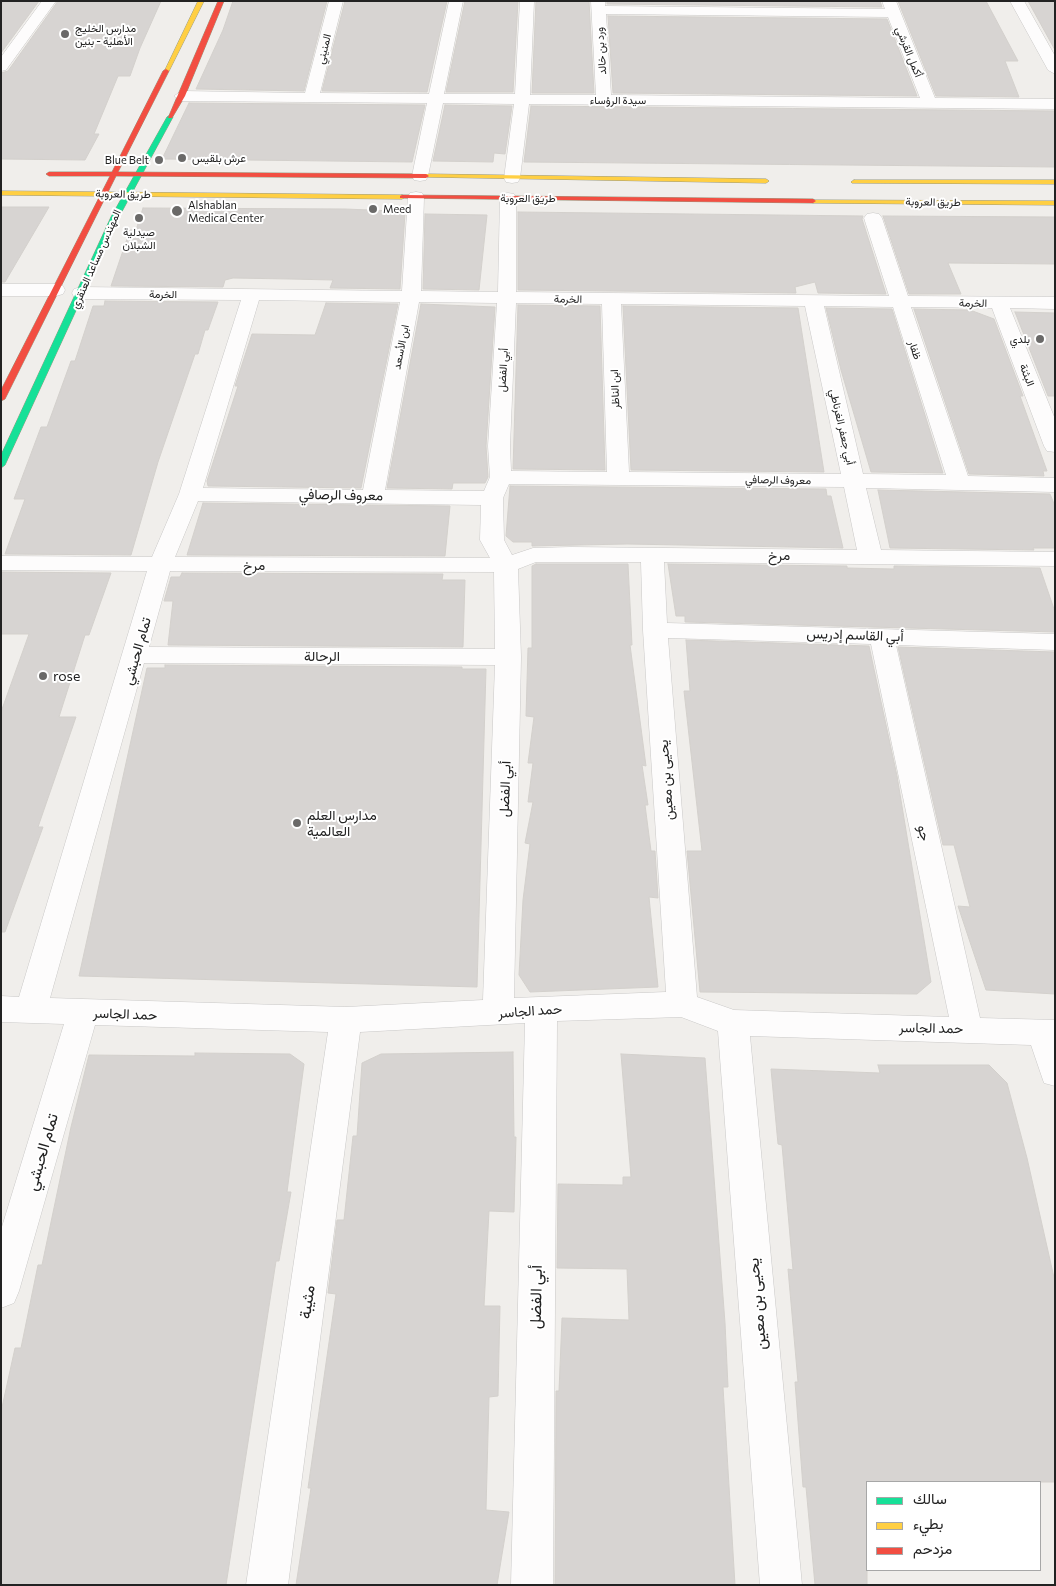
<!DOCTYPE html>
<meta charset="utf-8">
<style>
body{margin:0}
#map{position:relative;width:1056px;height:1586px;overflow:hidden;background:#f0eeeb;font-family:Commissioner,Vazirmatn,sans-serif}
canvas{display:block}
.frame{position:absolute;inset:0;border:2px solid #222;pointer-events:none}
.legend{position:absolute;left:866px;top:1481px;width:175px;height:90px;box-sizing:border-box;background:#fff;border:1px solid #a7a7a7;margin:0;padding:6px 9px;list-style:none;font-size:15px;color:#222}
.legend li{display:flex;align-items:center;gap:10px;height:25px}
.legend b{width:25px;border:1px solid #a7a7a7}
</style>
<div id="map">
<canvas width="1056" height="1586"></canvas>
<div class="frame"></div>
<ul class="legend">
<li><b style="height:6px;background:#16e098"></b>سالك</li>
<li><b style="height:6px;background:#ffcf43"></b>بطيء</li>
<li><b style="height:6px;background:#f24e42"></b>مزدحم</li>
</ul>
</div>
<script>
const context = document.querySelector('canvas').getContext('2d');
context.lineJoin = 'round';
function fillPath(path, color) { context.fillStyle = color; context.fill(path, 'evenodd'); }
const toPath = rows => new Path2D(rows.map(r => 'M' + r).join(''));
function stroke(path, color, width, dash) { context.strokeStyle = color; context.lineWidth = width; context.lineCap = dash ? 'butt' : 'round'; context.setLineDash(dash || []); context.stroke(path); }
function label(font, color, halo, rows, align = 'center') {
  context.font = font + ' Commissioner,Vazirmatn,sans-serif'; context.lineWidth = 4; context.setLineDash([]); context.textBaseline = 'middle'; context.strokeStyle = halo; context.fillStyle = color; for (const [text, x, y, turn = 0] of rows) {
    context.save(); context.translate(x, y); context.rotate((+turn || 0) * Math.PI / 180); context.textAlign = isNaN(turn) ? turn : align; if (halo) context.strokeText(text, 0, 0); context.fillText(text, 0, 0); context.restore();
  }
}
const building = toPath([
 [1,1,39,1,1,53,1,1],
 [58,1,161,1,140,48,130,76,118,76,94,134,99,134,85,160,1,159,1,73,8,71,58,1],
 [233,1,327,1,304,91,196,89,223,30,233,1],
 [345,1,447,1,427,92,322,91,345,1],
 [465,1,518,1,513,92,446,92,465,1],
 [536,1,589,1,594,93,532,93,536,1],
 [607,1,880,1,882,7,607,4,607,1],
 [898,1,986,1,1018,61,1005,61,1019,97,936,96,898,1],
 [1028,1,1055,1,1055,50,1028,1],
 [608,16,887,19,917,96,613,93,608,16],
 [189,103,425,105,412,162,162,159,189,103],
 [445,105,512,106,505,154,494,153,493,162,433,161,445,105],
 [531,106,1055,111,1055,167,524,162,531,106],
 [1,207,49,207,5,282,1,282,1,207],
 [143,208,345,209,394,211,393,213,405,213,400,289,330,288,333,280,289,279,233,278,225,280,223,287,111,286,130,230,136,230,143,208],
 [518,212,863,216,862,219,886,294,818,293,815,282,795,287,796,293,518,290,518,212],
 [425,214,487,215,479,290,423,289,425,214],
 [883,216,1055,217,1055,264,948,263,961,294,909,294,883,216],
 [105,301,218,302,208,330,205,330,198,354,195,354,158,462,131,555,5,554,25,499,14,499,41,427,47,427,71,361,75,361,93,306,104,306,105,301],
 [326,303,398,304,361,488,208,486,207,481,238,386,235,386,252,334,315,335,326,303],
 [421,304,495,307,486,446,488,477,485,483,453,483,452,489,387,488,421,304],
 [518,305,600,306,605,470,513,469,518,305],
 [623,306,798,308,824,472,631,470,623,306],
 [826,308,892,309,943,473,871,472,841,370,826,308],
 [914,309,970,310,994,319,1023,396,1020,396,1047,471,1043,471,1044,476,969,474,914,309],
 [1015,312,1055,313,1055,396,1048,396,1015,312],
 [510,486,826,489,827,496,831,496,843,548,627,544,532,546,532,542,513,542,506,536,510,486],
 [878,490,1050,494,1055,506,1055,548,1033,548,1034,550,890,548,878,490],
 [203,503,450,506,445,556,187,555,203,503],
 [536,564,628,564,632,645,630,645,646,766,642,765,648,805,645,805,651,851,655,851,658,898,649,897,658,987,530,992,519,975,523,900,530,844,525,843,533,802,528,802,533,763,528,763,534,717,526,716,528,648,532,648,532,566,536,564],
 [668,564,847,566,847,568,894,569,894,566,1040,568,1055,612,1055,632,685,622,685,616,676,616,668,564],
 [1,572,111,573,89,635,85,635,59,717,76,717,38,827,43,827,5,932,1,932,1,712,29,634,1,634,1,572],
 [182,573,443,574,442,580,465,580,463,647,168,645,173,601,164,601,171,577,180,577,182,573],
 [686,640,869,646,897,776,931,982,917,994,700,992,687,851,702,851,684,691,690,691,686,640],
 [898,647,1055,652,1055,994,986,990,958,906,970,907,954,845,943,845,898,647],
 [165,665,462,667,462,669,486,669,477,987,79,976,147,668,165,668,165,665],
 [513,1052,514,1137,516,1137,514,1212,489,1211,484,1306,500,1306,498,1396,489,1397,486,1510,509,1512,497,1585,296,1585,311,1488,308,1488,336,1294,328,1293,337,1220,344,1220,353,1136,357,1136,362,1063,381,1054,513,1052],
 [195,1053,290,1054,304,1064,287,1192,291,1192,279,1261,276,1261,226,1585,1,1585,1,1412,15,1348,21,1348,38,1265,42,1265,71,1127,89,1055,195,1056,195,1053],
 [621,1054,705,1058,725,1323,728,1387,723,1387,735,1585,555,1585,556,1391,559,1391,562,1318,629,1320,627,1269,557,1268,558,1184,623,1185,623,1177,631,1177,621,1054],
 [878,1065,989,1065,1007,1083,1027,1158,1055,1282,1055,1482,867,1482,867,1585,815,1585,806,1487,803,1487,795,1382,798,1382,788,1269,793,1270,782,1145,778,1144,771,1069,880,1073,878,1065]
]);
fillPath(building, '#d7d4d2');
stroke(building, '#d3d0cc', 1);
const street = toPath([
 [42,1,56,1,6,70,1,71,1,57,42,1],
 [329,1,343,1,320,93,429,94,449,1,463,1,444,94,515,94,520,1,534,1,530,95,596,95,591,1,605,1,605,6,885,9,882,1,896,1,935,98,1055,99,1055,109,529,104,520,178,518,182,512,183,506,182,504,178,514,104,443,103,428,176,426,180,420,181,414,180,412,176,427,103,182,101,174,96,182,91,305,93,329,1],
 [606,14,888,17,920,98,611,95,606,14],
 [1010,1,1024,1,1055,56,1055,74,1048,70,1010,1],
 [416,192,422,193,424,197,421,291,498,292,500,198,502,194,508,193,514,194,516,198,516,292,889,296,864,218,867,214,873,213,879,214,882,218,908,296,1055,297,1055,309,1010,308,1055,419,1055,452,1047,451,1044,446,992,308,911,307,968,476,1055,478,1055,492,866,488,881,550,1055,552,1055,566,664,562,667,623,1055,634,1055,650,896,645,980,1018,1055,1020,1055,1086,1044,1083,1031,1045,750,1036,802,1585,760,1585,718,1031,681,1017,557,1021,553,1585,511,1585,525,1023,360,1032,288,1585,246,1585,328,1032,95,1025,19,1291,14,1303,1,1308,1,1230,64,1024,1,1022,1,996,19,997,147,571,1,570,1,556,152,557,179,494,241,300,81,299,74,297,72,293,74,289,81,287,402,291,408,197,410,193,416,192],
 [259,300,400,302,363,490,203,488,259,300],
 [419,302,497,303,488,446,490,477,484,491,385,490,419,302],
 [516,303,602,304,607,472,511,471,510,446,516,303],
 [621,304,805,306,841,474,629,472,621,304],
 [824,306,893,307,946,475,863,474,824,306],
 [509,484,844,487,857,550,571,547,533,548,512,555,504,540,503,498,509,484],
 [198,501,481,505,480,540,490,558,175,557,198,501],
 [536,562,641,562,643,630,666,992,514,998,521,657,518,569,536,562],
 [170,571,494,572,495,649,149,647,170,571],
 [668,638,871,644,949,1017,734,1010,697,997,668,638],
 [144,663,495,665,483,1000,346,1007,50,998,144,663],
 [1,284,56,284,63,286,65,290,63,294,56,296,1,296,1,284]
]);
const fast = toPath([
 [170,115,173,117,119,217,5,465,1,468,1,455,111,217,167,117,170,115]
]);
const slow = toPath([
 [198,1,204,1,169,71,164,72,198,1],
 [426,174,766,179,769,181,766,183,424,177,424,175,426,174],
 [854,180,1055,180,1055,184,852,183,851,182,854,180],
 [1,191,402,195,405,197,402,199,1,195,1,191],
 [811,200,1055,201,1055,205,813,203,810,201,811,200]
]);
const jam = toPath([
 [218,1,224,1,185,96,172,118,168,118,218,1],
 [166,69,169,71,118,172,426,174,429,176,426,178,116,176,5,399,1,401,1,390,110,176,49,176,46,174,49,172,112,172,163,71,166,69],
 [402,195,813,199,816,201,813,203,400,198,400,196,402,195]
]);
stroke(street, '#c9c8c7', 1);
stroke(fast, '#999a82', 1);
stroke(slow, '#999a82', 1);
stroke(jam, '#999a82', 1);
fillPath(street, '#fdfcfc');
fillPath(fast, '#16e098');
fillPath(slow, '#ffcf43');
fillPath(jam, '#f24e42');
for (const [x, y, r, color] of [
 [65,34,5,"#6a6968"],
 [182,158,5,"#6a6968"],
 [159,160,5,"#6a6968"],
 [373,209,5,"#6a6968"],
 [177,211,6,"#6a6968"],
 [139,218,5,"#6a6968"],
 [1040,339,5,"#6a6968"],
 [43,676,5,"#6a6968"],
 [297,823,5,"#6a6968"]
]) { const dot = new Path2D(); dot.arc(x, y, r, 0, 2 * Math.PI); context.fillStyle = color; context.fill(dot); stroke(dot, '#fff', 2); }
label('11px', '#222', '#fff', [
 ["مدارس الخليج",75,28],
 ["الأهلية - بنين",75,41],
 ["عرش بلقيس",192,158],
 ["Blue Belt",149,160,"right"],
 ["Alshablan",188,205],
 ["Medical Center",188,218],
 ["Meed",383,209],
 ["صيدلية",139,232,"center"],
 ["الشبلان",139,245,"center"],
 ["بلدي",1030,339,"right"]
], 'left');
label('11px', '#222', '#fff', [
 ["المنيني",324,49,-76],
 ["ورد بن خالد",601,51,-94],
 ["أكمل القرشي",909,52,68],
 ["سيدة الرؤساء",618,100],
 ["طريق العروبة",123,194,1],
 ["طريق العروبة",528,198],
 ["طريق العروبة",933,202,1],
 ["المهندس مساعد العنقري",96,259,-66],
 ["الخرمة",163,294],
 ["الخرمة",568,299,1],
 ["الخرمة",973,303,1],
 ["ابن الأسعد",401,347,-79],
 ["ظفار",915,350,71],
 ["أبي الفضل",503,370,-87],
 ["البثنة",1027,375,69],
 ["ابن الناظر",615,389,-92],
 ["أبي جعفر الغرناطي",842,427,77],
 ["معروف الرصافي",778,480,1]
]);
label('14px', '#222', '#fff', [
 ["معروف الرصافي",341,495,1],
 ["مرخ",779,555],
 ["مرخ",254,565],
 ["أبي القاسم إدريس",855,635,2],
 ["تمام الحبشي",137,651,-74],
 ["الرحالة",322,656],
 ["يحيى بن معين",666,780,-94],
 ["أبي الفضل",505,789,-88],
 ["جو",924,833,78],
 ["حمد الجاسر",530,1011,-4],
 ["حمد الجاسر",125,1014,2],
 ["حمد الجاسر",931,1028,1]
]);
label('14px', '#222', '#fff', [
 ["rose",53,676],
 ["مدارس العلم",307,815],
 ["العالمية",307,831]
], 'left');
label('16px', '#222', '#fff', [
 ["تمام الحبشي",42,1152,-74],
 ["أبي الفضل",536,1297,-89],
 ["مثيبة",307,1302,-82],
 ["يحيى بن معين",757,1304,-95]
]);
</script>
